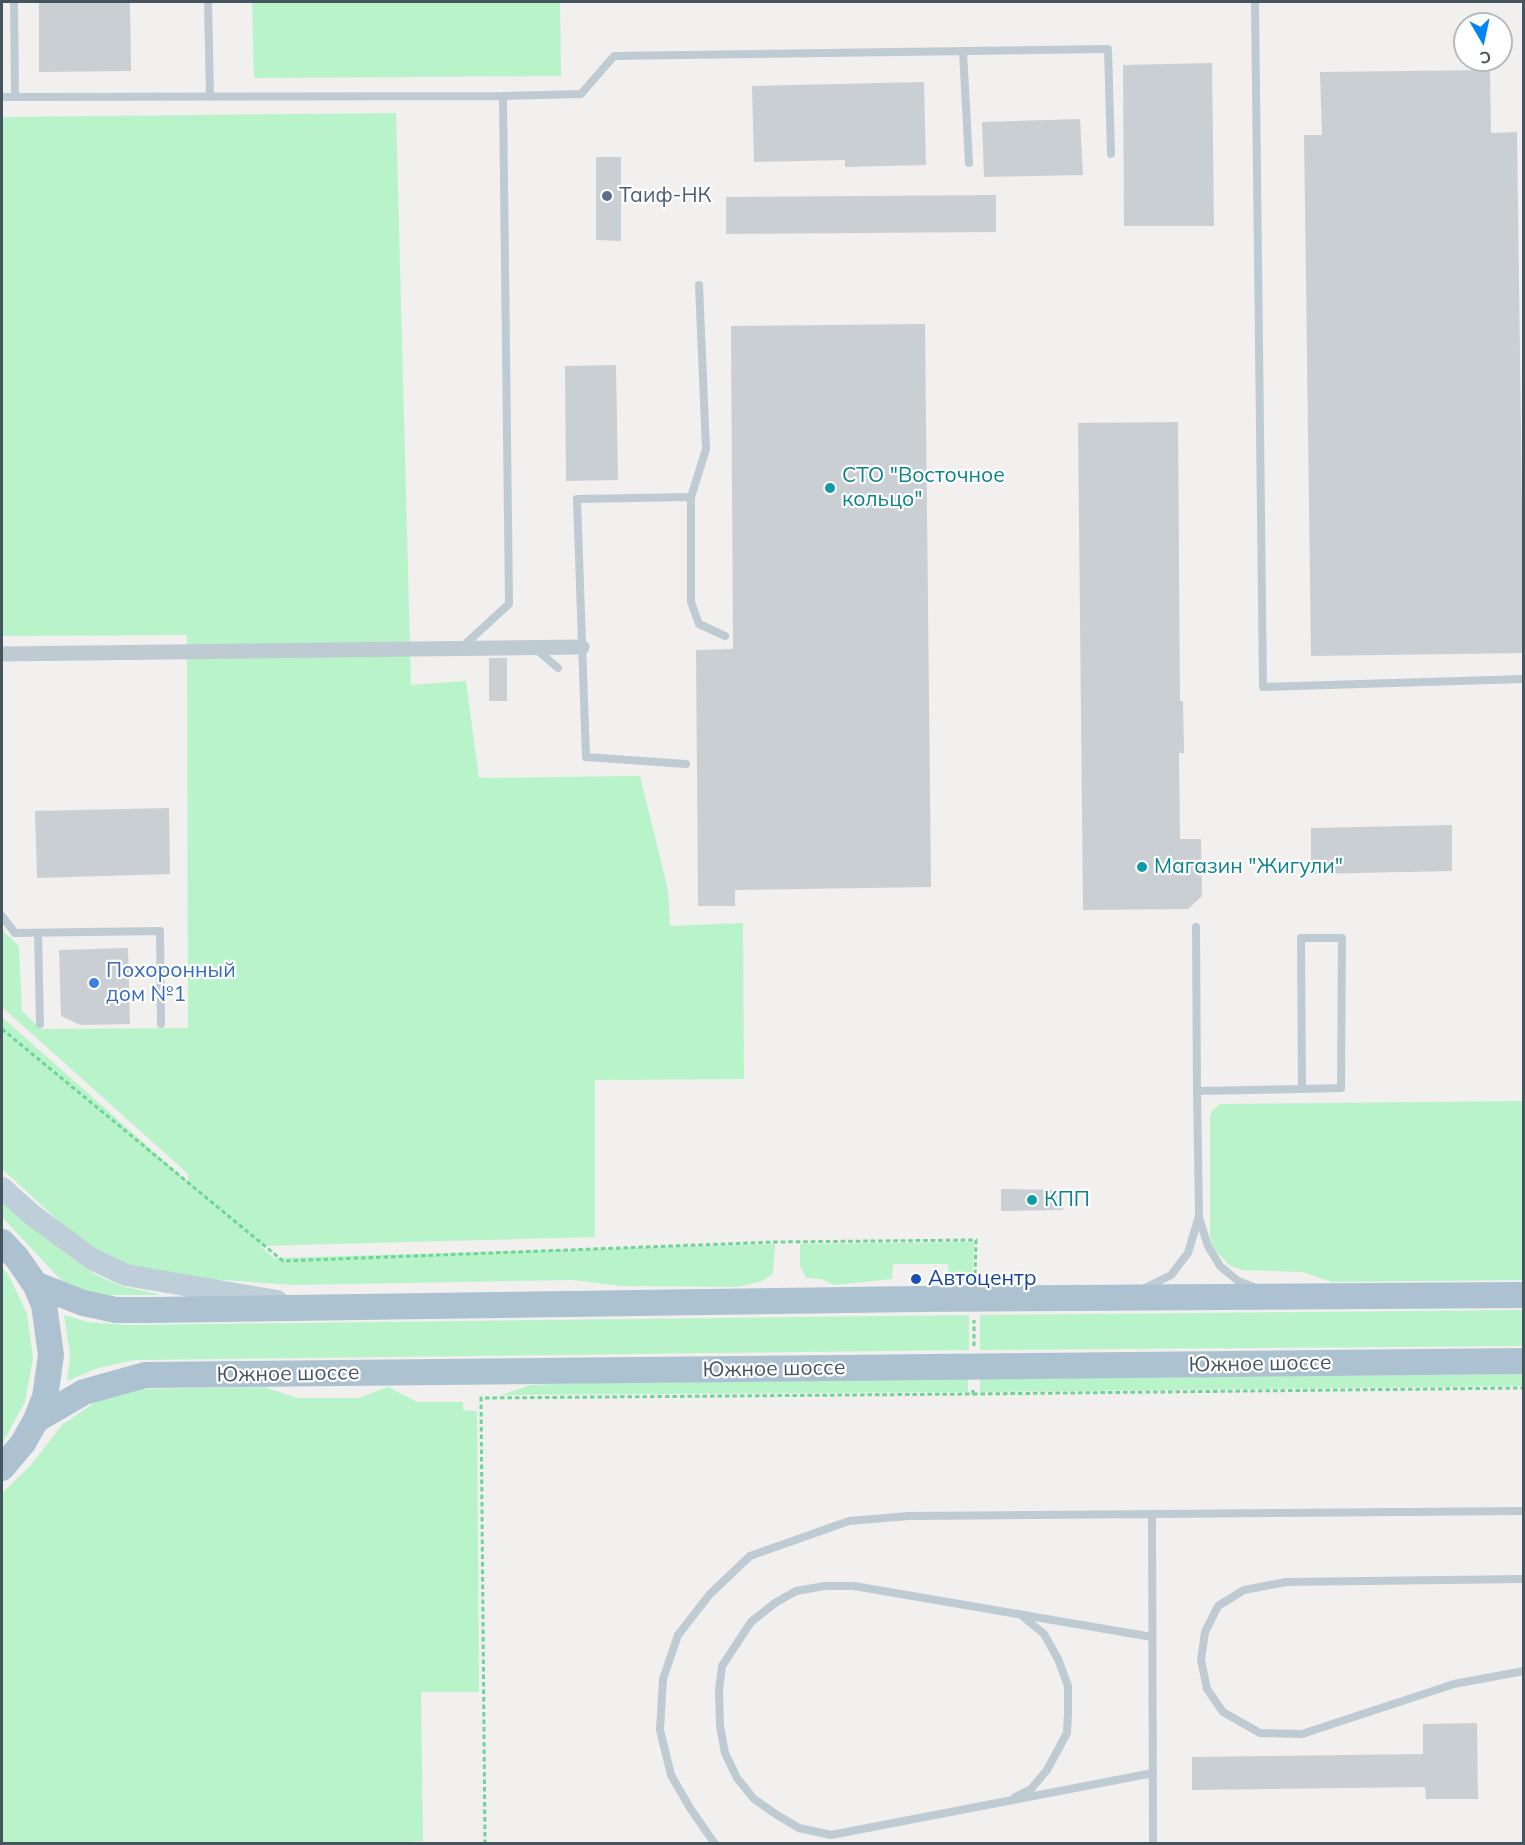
<!DOCTYPE html>
<meta charset="utf-8">
<style>
body{margin:0}
#map{position:relative;width:1525px;height:1845px;overflow:hidden;background:#f2efef;font-family:Mulish,sans-serif}
canvas{display:block}
.frame{position:absolute;inset:0;border:3px solid #45555e;pointer-events:none}
.north{position:absolute;left:1453px;top:12px;width:60px;height:60px;box-sizing:border-box;background:#fff;border:2px solid #b5bbbf;border-radius:50%;rotate:171deg;font-size:16px;font-weight:700;line-height:24px;text-align:center;color:#45555e}
.north::after{content:'';display:block;margin:auto;width:21px;height:27px;background:#0784f3;clip-path:polygon(50% 0,100% 100%,50% 72%,0 100%)}
</style>
<div id="map">
<canvas width="1525" height="1845"></canvas>
<div class="frame"></div>
<div class="north">С</div>
</div>
<script>
const context = document.querySelector('canvas').getContext('2d');
context.lineJoin = 'round';
function fillPath(path, color) { context.fillStyle = color; context.fill(path, 'evenodd'); }
const toPath = rows => new Path2D(rows.map(r => 'M' + r).join(''));
function stroke(path, color, width, dash) { context.strokeStyle = color; context.lineWidth = width; context.lineCap = dash ? 'butt' : 'round'; context.setLineDash(dash || []); context.stroke(path); }
function label(font, color, halo, rows, align = 'center') {
  context.font = font + ' Mulish,sans-serif'; context.lineWidth = 4.5; context.setLineDash([]); context.textBaseline = 'middle'; context.strokeStyle = halo; context.fillStyle = color; for (const [text, x, y, turn = 0] of rows) {
    context.save(); context.translate(x, y); context.rotate((+turn || 0) * Math.PI / 180); context.textAlign = isNaN(turn) ? turn : align; if (halo) context.strokeText(text, 0, 0); context.fillText(text, 0, 0); context.restore();
  }
}
fillPath(toPath([
 [252,2,560,2,561,76,254,78],
 [396,113,411,685,466,681,479,778,640,776,668,890,670,926,743,923,744,1079,595,1080,595,1237,260,1246,274,1258,775,1244,773,1274,762,1281,738,1287,621,1286,572,1280,294,1285,209,1279,115,1264,74,1235,2,1169,2,1017,188,1182,188,1174,2,1007,2,930,19,946,22,1011,41,1029,188,1028,187,635,2,636,2,117],
 [1523,1101,1523,1280,1332,1282,1302,1272,1242,1270,1229,1265,1214,1249,1210,1237,1210,1118,1212,1111,1220,1104],
 [2,1195,64,1252,94,1274,121,1286,162,1295,102,1295,80,1290,61,1280,2,1217],
 [974,1242,972,1282,948,1279,948,1264,893,1264,892,1279,834,1285,821,1279,806,1278,800,1266,800,1244],
 [2,1268,8,1274,27,1314,33,1358,25,1402,2,1444],
 [1523,1310,1523,1346,980,1350,980,1315],
 [64,1315,88,1322,127,1325,969,1315,969,1350,135,1360,98,1368,67,1381,70,1355],
 [1524,1374,1523,1386,980,1392,980,1379],
 [968,1379,968,1392,501,1395,530,1385,586,1383],
 [264,1387,297,1398,359,1398,388,1387,417,1402,463,1402,463,1410,477,1411,479,1692,421,1692,423,1841,367,1844,2,1843,2,1493,30,1466,62,1425,105,1395,129,1389]
]), '#b9f3ca');
fillPath(toPath([
 [39,2,130,2,131,71,39,72],
 [1212,63,1214,226,1124,226,1123,65],
 [1490,70,1491,133,1517,132,1524,653,1311,656,1304,135,1322,135,1320,72],
 [924,82,926,165,845,167,845,160,754,162,752,86],
 [1080,119,1083,175,984,177,982,122],
 [596,157,621,157,621,241,596,240],
 [996,195,996,232,726,234,726,197],
 [925,324,931,887,735,890,735,906,698,906,696,650,733,649,731,326],
 [616,365,618,480,566,481,565,366],
 [1178,422,1180,701,1183,701,1184,753,1179,753,1180,839,1201,839,1202,896,1188,909,1083,910,1078,423],
 [489,658,507,658,507,701,489,701],
 [169,808,170,874,37,878,35,811],
 [1452,825,1452,871,1311,874,1311,828],
 [128,948,130,1024,80,1025,61,1016,59,950],
 [1001,1189,1063,1190,1063,1210,1001,1211],
 [1477,1723,1478,1799,1426,1799,1425,1787,1192,1790,1192,1757,1423,1754,1423,1724]
]), '#cacfd4');
stroke(toPath([
 [2,1029,283,1261,775,1242,976,1240,975,1277],
 [974,1346,974,1320],
 [973,1394,1524,1388],
 [485,1844,481,1398,973,1394,973,1389]
]), '#6dd598', 3, [4.5, 3]);
stroke(toPath([
 [14,2,15,97],
 [208,2,210,97],
 [1255,2,1263,687,1524,679],
 [963,51,969,163],
 [2,97,503,96],
 [691,497,706,449,699,285],
 [462,647,509,604,503,96,581,94,614,56,1108,49,1111,154],
 [537,650,558,668],
 [686,764,586,757,577,499,691,497,691,602,699,624,725,636],
 [2,916,15,933,160,931,161,1024],
 [1196,927,1197,1091],
 [38,933,40,1024],
 [1199,1218,1208,1246,1220,1266,1238,1281,1254,1287],
 [1143,1289,1171,1275,1188,1253,1199,1216,1197,1091,1302,1089,1341,1088,1342,938,1301,938,1302,1089],
 [1152,1514,1153,1844],
 [1524,1579,1286,1582,1244,1590,1218,1606,1205,1632,1201,1660,1207,1689,1223,1712,1260,1733,1302,1734,1454,1684,1524,1671],
 [1152,1637,854,1586,825,1586,796,1591,775,1603,751,1622,722,1666,719,1690,720,1726,725,1753,737,1778,754,1799,777,1815,799,1828,831,1835,1153,1773],
 [1015,1797,1031,1789,1047,1770,1067,1733,1068,1712,1068,1686,1058,1659,1044,1634,1021,1615],
 [715,1844,690,1808,671,1775,660,1730,663,1679,678,1635,710,1594,750,1556,849,1521,909,1516,1524,1511]
]), '#becbd2', 8);
stroke(toPath([
 [2,654,582,647]
]), '#becbd2', 15);
stroke(toPath([
 [2,1188,31,1214,92,1259,126,1275,277,1301]
]), '#bfcfda', 22);
stroke(toPath([
 [2,1242,17,1258,35,1284,44,1305,51,1355,45,1397,36,1420,23,1443,2,1468],
 [35,1284,83,1303,116,1310,149,1310,917,1299,1524,1295],
 [36,1420,84,1392,145,1375,1524,1361]
]), '#acc2d1', 26);
for (const [x, y, r, color] of [
 [607,196,6,"#5c6f8a"],
 [830,488,6,"#0f9aa8"],
 [1142,867,6,"#0f9aa8"],
 [94,983,6,"#3f7fe0"],
 [1032,1200,6,"#0f9aa8"],
 [916,1279,6,"#1a4fb4"]
]) { const dot = new Path2D(); dot.arc(x, y, r, 0, 2 * Math.PI); context.fillStyle = color; context.fill(dot); stroke(dot, '#fff', 2); }
label('21px', '#4e5e75', '#fff', [
 ["Таиф-НК",619,196]
], 'left');
label('21px', '#0d838f', '#fff', [
 ["СТО \"Восточное",842,476],
 ["кольцо\"",842,500],
 ["Магазин \"Жигули\"",1154,867],
 ["КПП",1044,1200]
], 'left');
label('21px', '#366cbe', '#fff', [
 ["Похоронный",106,971],
 ["дом №1",106,995]
], 'left');
label('21px', '#164399', '#fff', [
 ["Автоцентр",928,1279]
], 'left');
label('21px', '#45555e', '#fff', [
 ["Южное шоссе",1260,1364,-1],
 ["Южное шоссе",774,1369,-1],
 ["Южное шоссе",288,1374,-1]
]);
</script>
